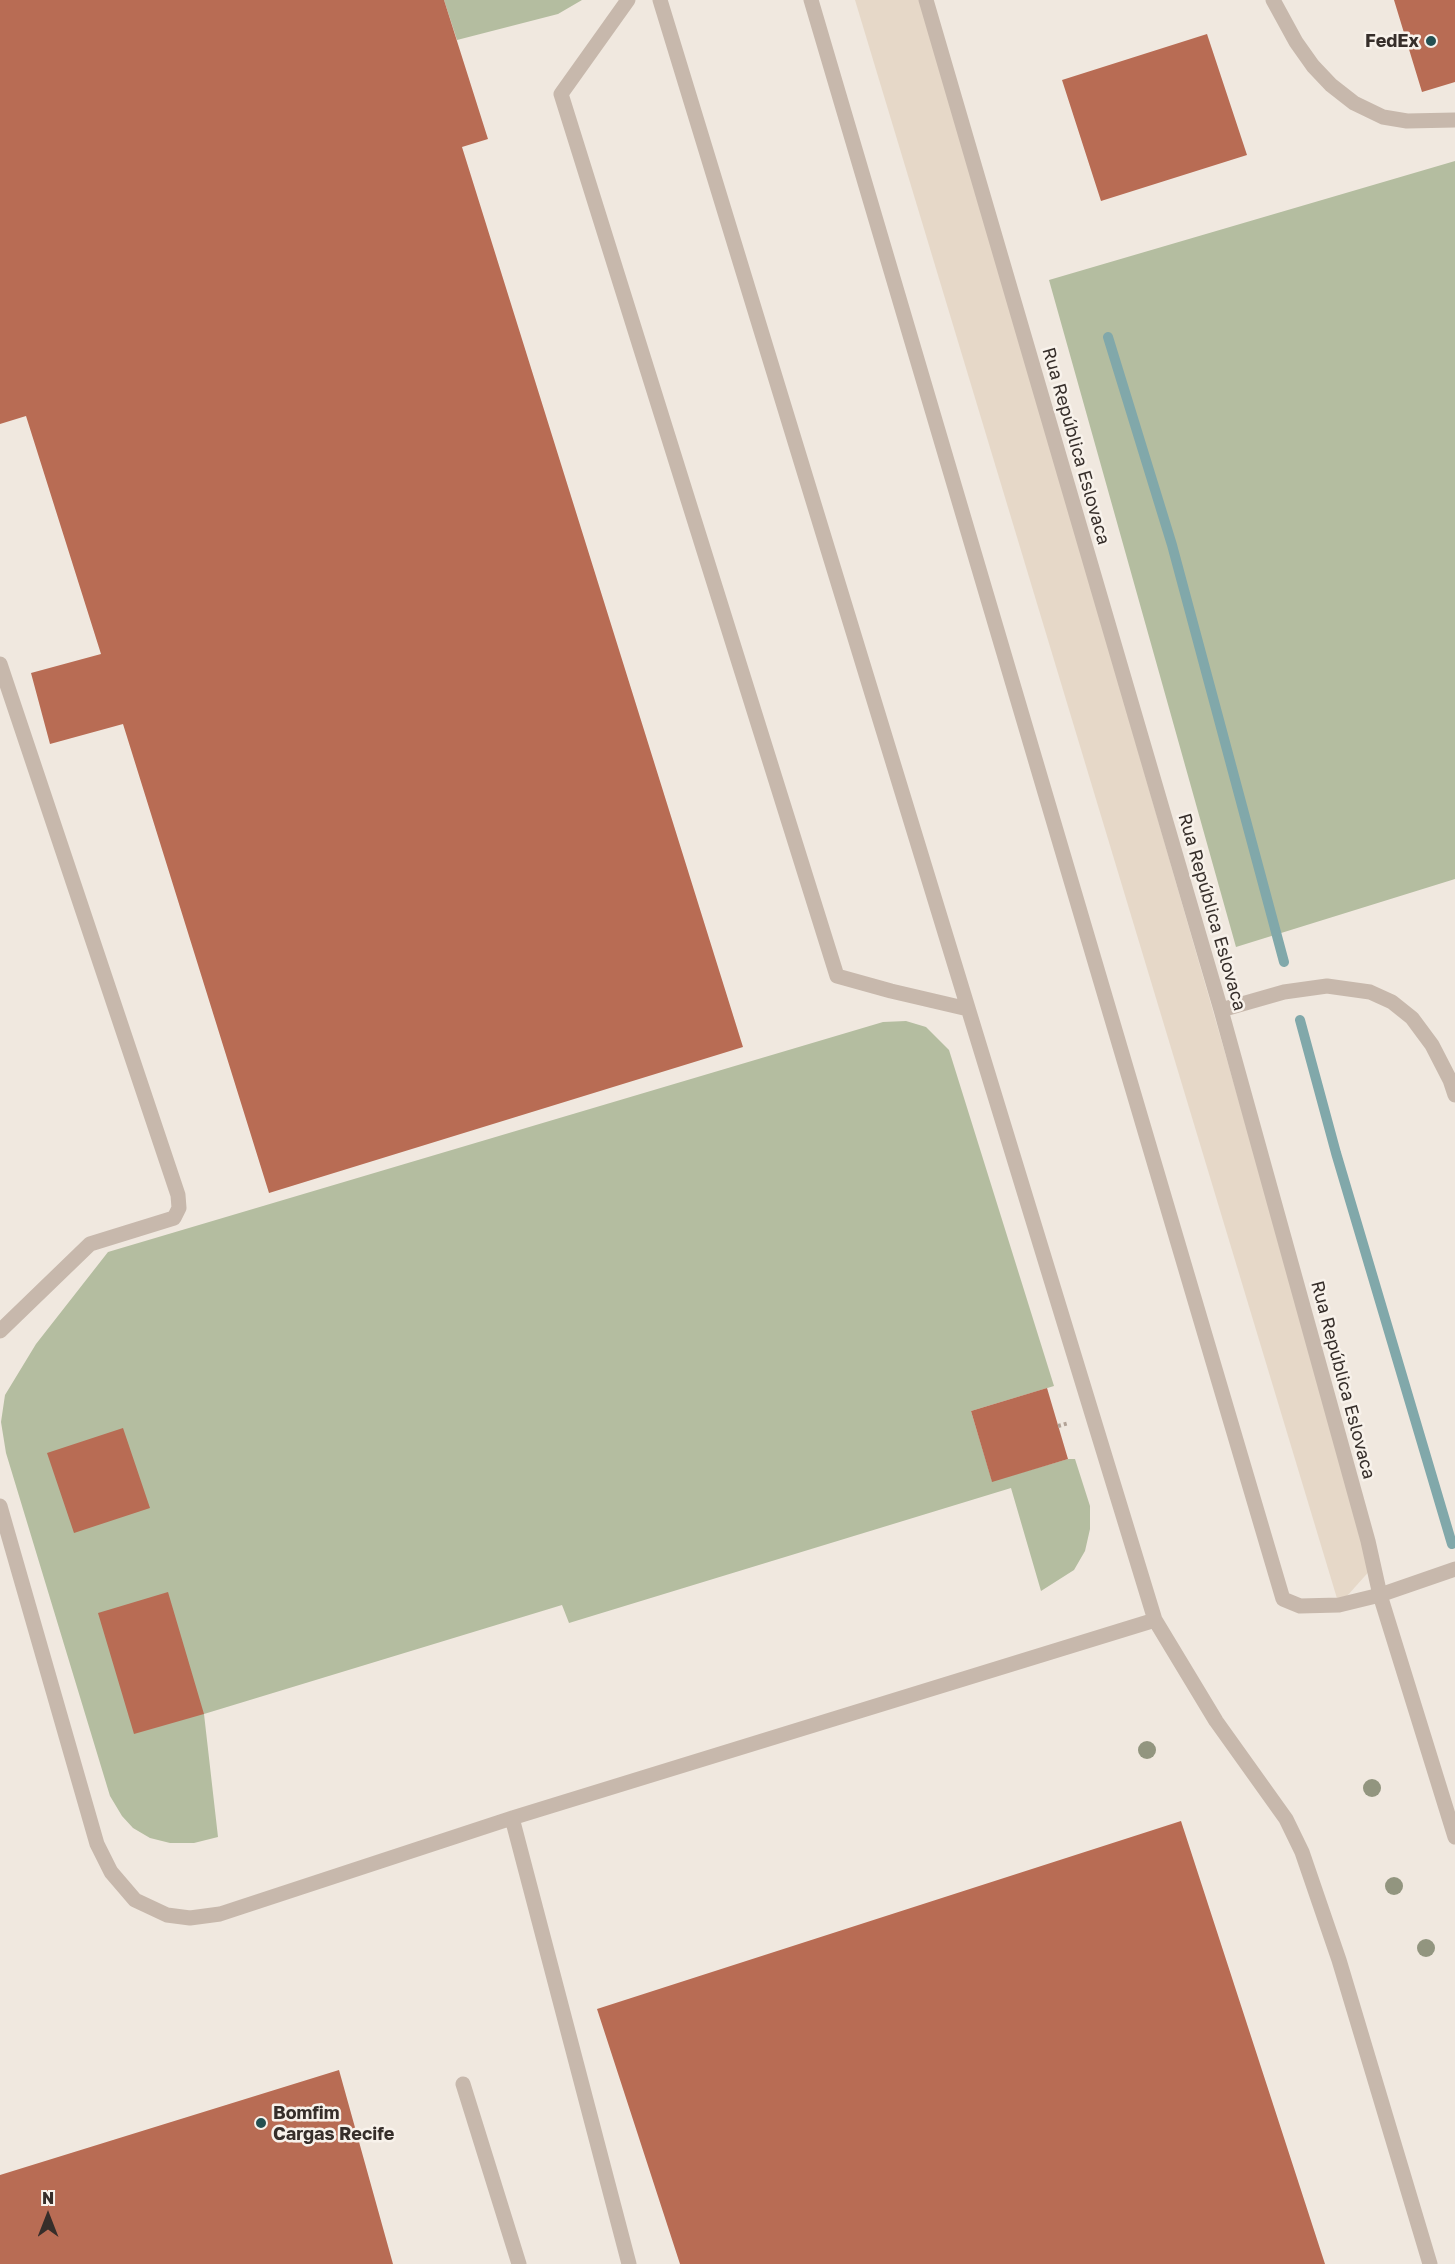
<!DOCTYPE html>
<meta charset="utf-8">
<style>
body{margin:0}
#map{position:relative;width:1455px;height:2264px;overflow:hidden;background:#f0e8df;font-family:"Golos Text",sans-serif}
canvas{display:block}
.north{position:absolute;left:18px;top:2186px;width:60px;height:60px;-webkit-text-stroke:4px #f8f2eb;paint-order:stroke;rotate:0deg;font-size:16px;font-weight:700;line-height:24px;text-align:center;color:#362e2a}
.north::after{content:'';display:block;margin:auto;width:21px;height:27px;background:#362e2a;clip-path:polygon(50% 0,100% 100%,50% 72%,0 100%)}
</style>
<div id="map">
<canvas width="1455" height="2264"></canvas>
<div class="north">N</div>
</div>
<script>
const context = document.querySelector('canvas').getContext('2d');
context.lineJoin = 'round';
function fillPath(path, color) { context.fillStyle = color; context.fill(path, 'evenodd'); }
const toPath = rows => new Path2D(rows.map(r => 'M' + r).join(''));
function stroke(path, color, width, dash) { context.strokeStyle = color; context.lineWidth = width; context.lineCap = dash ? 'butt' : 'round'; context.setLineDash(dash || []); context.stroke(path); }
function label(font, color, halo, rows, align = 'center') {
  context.font = font + ' "Golos Text",sans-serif'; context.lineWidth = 5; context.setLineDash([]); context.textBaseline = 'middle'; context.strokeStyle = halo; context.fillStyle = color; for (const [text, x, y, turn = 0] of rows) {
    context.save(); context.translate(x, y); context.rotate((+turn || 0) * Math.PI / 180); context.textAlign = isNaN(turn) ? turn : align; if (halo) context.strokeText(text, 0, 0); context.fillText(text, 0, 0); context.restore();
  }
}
fillPath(toPath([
 [444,0,582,0,558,14,457,40],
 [1455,161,1455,879,1236,947,1049,280],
 [906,1021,926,1027,949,1050,1054,1386,971,1411,992,1481,1068,1459,1075,1459,1090,1506,1090,1529,1085,1551,1074,1570,1041,1591,1011,1488,569,1623,562,1605,204,1714,218,1837,194,1843,170,1843,150,1838,133,1828,122,1816,110,1796,6,1453,1,1422,5,1395,36,1344,108,1252,883,1022]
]), '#b4bda0');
fillPath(toPath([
 [855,0,922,0,1373,1567,1339,1605]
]), '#e6d8c8');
stroke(toPath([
 [1108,337,1172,545,1284,962],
 [1300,1020,1336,1153,1452,1544]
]), '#81a8aa', 10);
fillPath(toPath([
 [0,0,444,0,488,139,462,147,743,1047,269,1193,123,724,50,744,31,673,101,654,26,416,0,424],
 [1394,0,1455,0,1455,82,1422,92],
 [1207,34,1247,155,1101,201,1062,80],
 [1047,1388,1068,1459,992,1482,971,1411],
 [123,1428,150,1508,74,1533,47,1453],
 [168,1592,204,1714,134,1734,98,1613],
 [1181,1821,1325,2264,680,2264,597,2009],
 [339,2070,393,2264,0,2264,0,2175]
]), '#b86c54');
stroke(toPath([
 [1058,1426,1069,1423]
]), '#b2a296', 4, [3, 3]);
stroke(toPath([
 [628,0,561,94,837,976,891,991,968,1009],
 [660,0,1155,1620,1216,1721,1286,1819,1302,1852,1339,1960,1430,2264],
 [811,0,1283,1599,1300,1606,1339,1605,1380,1595,1455,1569],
 [926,0,1221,1010,1368,1541,1380,1595,1455,1837],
 [1273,0,1296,42,1313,66,1331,85,1354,103,1383,117,1407,121,1455,120],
 [0,664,178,1195,179,1208,174,1218,90,1244,0,1331],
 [1221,1010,1284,992,1327,986,1370,992,1392,1002,1412,1018,1432,1045,1450,1080,1455,1095],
 [0,1506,97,1844,111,1872,135,1900,167,1915,190,1918,220,1914,512,1818,1155,1620],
 [512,1818,629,2264],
 [463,2084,519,2264]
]), '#c7b8ac', 15);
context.fillStyle = '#92957f';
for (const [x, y] of [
 [1147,1750],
 [1372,1788],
 [1394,1886],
 [1426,1948]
]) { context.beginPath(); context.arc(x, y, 9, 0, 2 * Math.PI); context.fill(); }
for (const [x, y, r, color] of [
 [1431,41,6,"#245052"],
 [261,2123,6,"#245052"]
]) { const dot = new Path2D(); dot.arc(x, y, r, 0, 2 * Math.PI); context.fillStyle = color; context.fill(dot); stroke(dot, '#f8f2eb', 2); }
label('bold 18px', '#362e2a', '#f8f2eb', [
 ["FedEx",1419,41],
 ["Bomfim",273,2113,"left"],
 ["Cargas Recife",273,2134,"left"]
], 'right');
label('18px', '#362e2a', '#f8f2eb', [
 ["Rua República Eslovaca",1076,446,74],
 ["Rua República Eslovaca",1212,912,74],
 ["Rua República Eslovaca",1343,1380,75]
]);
</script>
